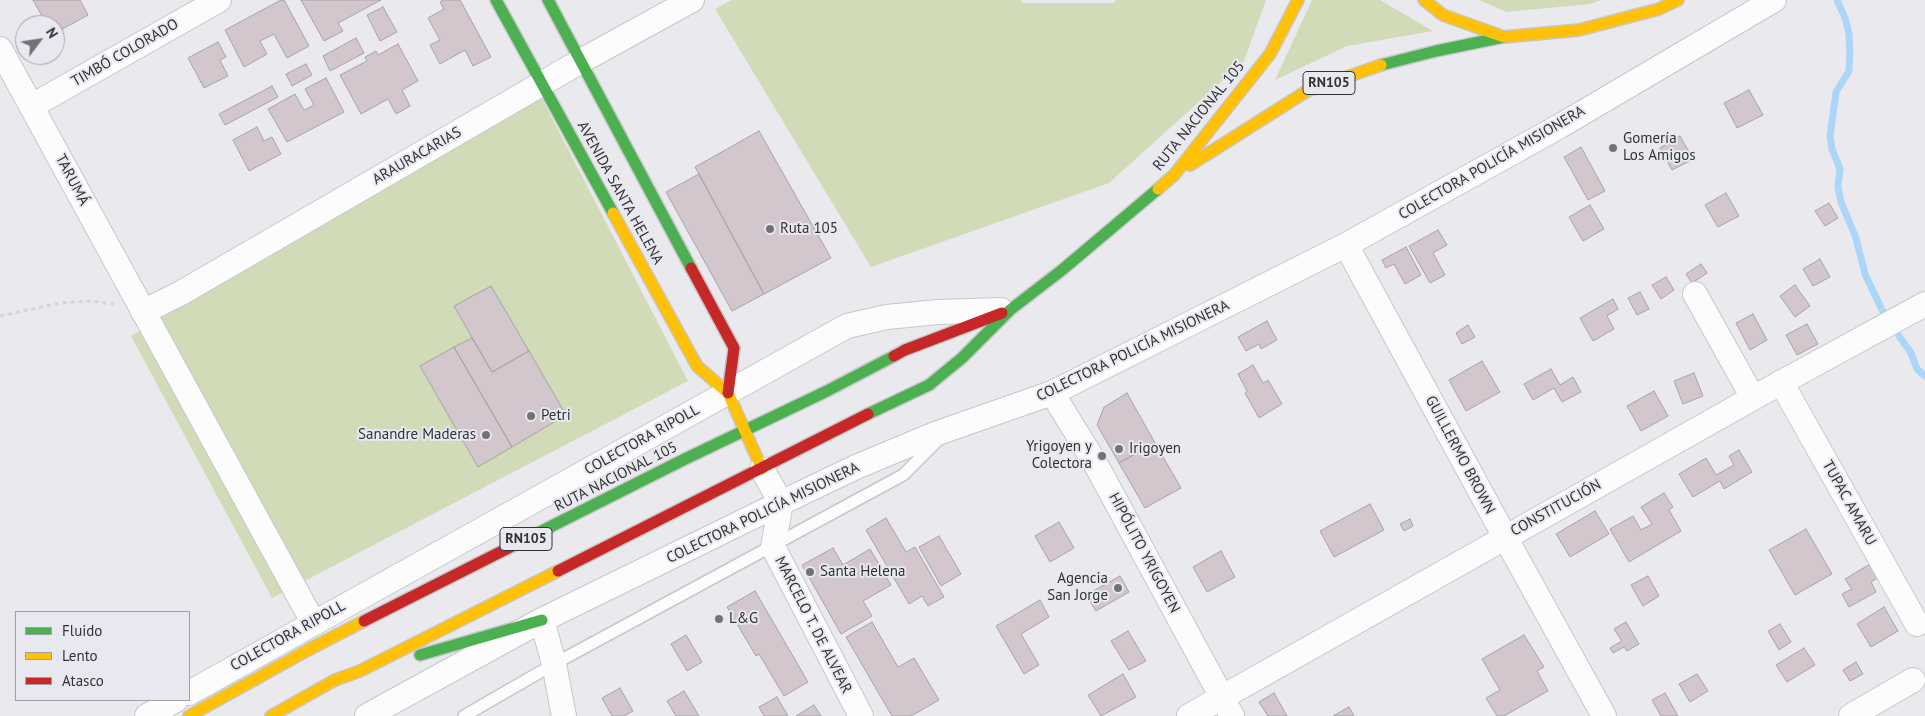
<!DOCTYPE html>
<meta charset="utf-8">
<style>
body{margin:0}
#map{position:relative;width:1925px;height:716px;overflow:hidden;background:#eaeaee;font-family:"PT Sans",sans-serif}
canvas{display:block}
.legend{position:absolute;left:15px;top:611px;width:175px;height:90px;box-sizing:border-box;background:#e8e9f0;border:1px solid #a0a0a5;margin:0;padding:6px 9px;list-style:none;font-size:15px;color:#333335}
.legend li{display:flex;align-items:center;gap:10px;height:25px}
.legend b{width:25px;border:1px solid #a0a0a5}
.north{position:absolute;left:15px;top:15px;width:50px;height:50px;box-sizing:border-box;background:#e8e9f0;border:1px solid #a0a0a5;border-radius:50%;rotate:59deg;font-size:14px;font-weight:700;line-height:20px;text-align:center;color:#333335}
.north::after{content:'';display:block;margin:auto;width:18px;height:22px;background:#737376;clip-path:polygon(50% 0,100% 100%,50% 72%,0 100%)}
</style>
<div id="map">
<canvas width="1925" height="716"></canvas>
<ul class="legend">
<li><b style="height:6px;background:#4caf50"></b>Fluido</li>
<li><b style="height:6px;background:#ffc107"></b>Lento</li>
<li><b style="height:6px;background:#c62828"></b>Atasco</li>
</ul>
<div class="north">N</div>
</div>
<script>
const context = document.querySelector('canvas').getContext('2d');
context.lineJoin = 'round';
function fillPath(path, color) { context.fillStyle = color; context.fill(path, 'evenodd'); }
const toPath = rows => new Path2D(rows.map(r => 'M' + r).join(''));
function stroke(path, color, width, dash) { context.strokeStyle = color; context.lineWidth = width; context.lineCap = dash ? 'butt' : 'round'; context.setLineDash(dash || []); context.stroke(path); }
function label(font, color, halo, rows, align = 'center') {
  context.font = font + ' "PT Sans",sans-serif'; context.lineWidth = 4; context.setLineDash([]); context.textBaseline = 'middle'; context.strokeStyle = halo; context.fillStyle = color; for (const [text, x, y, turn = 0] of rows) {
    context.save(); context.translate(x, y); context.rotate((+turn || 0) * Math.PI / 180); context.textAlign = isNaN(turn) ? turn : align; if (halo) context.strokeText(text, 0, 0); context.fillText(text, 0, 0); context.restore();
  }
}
fillPath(toPath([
 [732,0,1021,0,1022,3,1114,3,1116,0,1266,0,1244,61,1109,183,871,267,715,9],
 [1312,0,1380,0,1433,31,1347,46,1275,80],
 [1479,0,1601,0,1590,4,1507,12],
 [539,93,688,381,272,598,131,336]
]), '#d1dbb8');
stroke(toPath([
 [1837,0,1845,18,1849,34,1850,52,1849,71,1836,92,1830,136,1832,149,1840,169,1838,187,1841,202,1856,238,1865,274,1884,314],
 [1899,336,1911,353,1917,369,1925,376]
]), '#acd6f8', 7);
const building = toPath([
 [33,0,80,0,88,15,55,33,55,25,47,25,33,0],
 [281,0,284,0,309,46,287,58,274,34,260,41,267,54,244,67,225,30,281,0],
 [301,0,381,0,338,23,343,31,324,41,301,0],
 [443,0,460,0,491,57,473,66,465,50,440,64,430,45,440,40,428,18,444,9,440,2,443,0],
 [383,7,397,32,380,41,367,15,383,7],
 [356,38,364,53,330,71,323,56,356,38],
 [218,42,226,57,220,60,228,76,204,88,188,58,218,42],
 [398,44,418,81,402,90,410,106,396,114,388,99,361,114,340,75,367,61,365,57,376,51,378,55,398,44],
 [306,64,312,75,292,86,286,74,306,64],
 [326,78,344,112,287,142,268,109,295,94,304,110,314,105,305,89,326,78],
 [272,86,278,97,225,125,219,114,272,86],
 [1749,90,1763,115,1737,128,1724,103,1749,90],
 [257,127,264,141,272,137,281,154,249,171,233,140,257,127],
 [759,131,831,258,764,294,695,167,759,131],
 [1680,136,1693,159,1672,170,1660,148,1680,136],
 [1581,147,1605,191,1588,200,1564,157,1581,147],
 [699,174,764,294,732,311,666,192,699,174],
 [1726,193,1739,216,1718,227,1705,205,1726,193],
 [1829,203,1838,218,1825,226,1815,211,1829,203],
 [1590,205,1604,229,1583,241,1569,217,1590,205],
 [1438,230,1447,245,1433,253,1445,275,1430,283,1409,246,1438,230],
 [1406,247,1421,275,1405,284,1394,264,1386,268,1382,260,1406,247],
 [1820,259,1830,277,1813,286,1803,269,1820,259],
 [1701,264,1707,273,1692,283,1686,274,1701,264],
 [1666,277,1674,290,1661,299,1652,285,1666,277],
 [1795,285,1810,306,1795,317,1780,296,1795,285],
 [491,286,529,351,492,372,454,306,491,286],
 [1640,292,1649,309,1637,315,1628,298,1640,292],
 [1613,299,1618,309,1607,316,1614,329,1593,341,1580,318,1613,299],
 [1753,314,1767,340,1750,350,1736,323,1753,314],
 [1267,321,1277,340,1261,349,1259,344,1246,351,1238,337,1267,321],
 [1807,324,1818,344,1797,355,1786,335,1807,324],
 [1468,325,1475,337,1462,344,1456,333,1468,325],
 [472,338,492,372,529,351,566,415,512,447,454,347,472,338],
 [454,347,512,447,478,467,420,366,454,347],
 [1482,361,1500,392,1466,411,1449,380,1482,361],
 [1253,365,1263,383,1268,380,1282,404,1259,418,1245,393,1247,391,1238,374,1253,365],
 [1551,369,1560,385,1573,377,1581,392,1562,402,1554,388,1533,400,1524,384,1551,369],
 [1694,373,1703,396,1683,404,1674,381,1694,373],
 [1654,391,1668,416,1641,431,1627,406,1654,391],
 [1127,393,1155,443,1119,463,1097,425,1104,407,1127,393],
 [1155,443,1181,488,1145,508,1119,463,1155,443],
 [1739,450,1752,472,1724,489,1720,481,1693,497,1679,474,1706,458,1716,475,1734,465,1729,456,1739,450],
 [1664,493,1673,507,1669,510,1681,531,1629,562,1610,529,1633,516,1641,530,1652,524,1641,507,1664,493],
 [1370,504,1384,530,1334,557,1320,531,1370,504],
 [1595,511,1609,534,1570,557,1556,534,1595,511],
 [886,518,906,552,915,547,944,597,928,606,922,596,909,604,866,530,886,518],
 [1410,519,1413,526,1404,531,1400,524,1410,519],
 [1059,522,1074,548,1050,562,1035,536,1059,522],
 [1806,529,1832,574,1795,595,1769,550,1806,529],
 [939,536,961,574,941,586,919,547,939,536],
 [833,548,843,565,870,549,891,585,863,601,872,616,841,634,802,565,833,548],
 [1221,551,1235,577,1207,592,1193,567,1221,551],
 [1870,564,1879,577,1871,582,1876,592,1849,607,1842,594,1852,589,1845,579,1870,564],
 [1120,576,1129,592,1096,611,1086,595,1120,576],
 [1648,576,1659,596,1643,606,1631,585,1648,576],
 [755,591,808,682,784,696,759,654,756,656,727,607,755,591],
 [1040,600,1049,617,1021,634,1039,665,1024,674,996,626,1040,600],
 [1884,607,1898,631,1871,647,1857,624,1884,607],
 [872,622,898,667,914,658,939,700,911,716,892,716,846,637,872,622],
 [1626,622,1639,644,1627,651,1624,647,1613,653,1610,648,1622,641,1614,629,1626,622],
 [1780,624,1791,642,1779,650,1768,631,1780,624],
 [1128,631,1146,661,1129,670,1111,641,1128,631],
 [686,635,702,662,687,671,671,644,686,635],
 [1524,635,1544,667,1537,671,1548,691,1504,716,1497,716,1486,698,1500,690,1482,659,1524,635],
 [1804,648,1815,665,1787,682,1776,665,1804,648],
 [1856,662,1863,674,1850,681,1843,670,1856,662],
 [1123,674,1136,697,1101,716,1088,695,1123,674],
 [1697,674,1708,691,1690,702,1679,684,1697,674],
 [620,688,633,711,624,716,612,716,602,698,620,688],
 [684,691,699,716,676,716,667,701,684,691],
 [1274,693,1287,716,1268,716,1259,702,1274,693],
 [1665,693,1678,716,1661,716,1652,700,1665,693],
 [777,697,788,716,764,716,759,707,777,697],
 [814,705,821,716,796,716,814,705],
 [1349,707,1354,716,1333,716,1349,707]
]);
fillPath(building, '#d3c6cd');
stroke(building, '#a5a4a6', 1);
const lane = toPath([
 [464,716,554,664,903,475,939,439]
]);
const street = toPath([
 [0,49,313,622],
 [32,106,219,0],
 [1346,245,1505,537,1604,716],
 [1695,294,1753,398],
 [143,312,181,293,581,61,692,0],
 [1781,382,1917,624],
 [1052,393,1094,461,1232,716],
 [762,469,781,503],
 [781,503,773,547,861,716],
 [542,620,554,664,564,716],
 [189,693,847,326,887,317,938,312,1001,310],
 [147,716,176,700],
 [367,716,542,620,781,503,856,467,935,434,1052,393,1346,245,1560,126,1774,0],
 [1189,716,1753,398,1925,304],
 [1851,716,1913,680]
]);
const fast = toPath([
 [496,0,613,213],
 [548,0,691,268],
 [1381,65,1436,51,1504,37],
 [868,414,929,385,962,358,1010,310,1062,270,1158,189],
 [538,533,685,459,827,391,894,356],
 [420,655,542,620]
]);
const slow = toPath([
 [1424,0,1443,15,1504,37,1579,30,1659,9,1678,0],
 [1190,165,1307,91,1381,65],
 [1158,189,1174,175,1270,54,1298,0],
 [613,213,697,366,728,393,762,469],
 [189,716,308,650,364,621],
 [271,716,335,680,360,671,558,571]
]);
const jam = toPath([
 [691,268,734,348,728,393],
 [894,356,905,350,1002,313],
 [558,571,868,414],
 [364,621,538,533]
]);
stroke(lane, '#c6c7c9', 14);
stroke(street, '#c6c7c9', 26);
stroke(fast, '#c6c7c9', 14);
stroke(slow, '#c6c7c9', 14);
stroke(jam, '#c6c7c9', 14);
stroke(toPath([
 [0,316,60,303,92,301,114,304]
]), '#d6d6d7', 3, [4, 4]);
stroke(lane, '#fcfcfc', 11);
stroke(street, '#fcfcfc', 24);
stroke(fast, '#4caf50', 11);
stroke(slow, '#ffc107', 11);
stroke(jam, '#c62828', 11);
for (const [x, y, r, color] of [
 [1613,148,5,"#737376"],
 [770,229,5,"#737376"],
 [531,416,5,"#737376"],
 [486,435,5,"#737376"],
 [1119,449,5,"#737376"],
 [1102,456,5,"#737376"],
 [810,572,5,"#737376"],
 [1118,588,5,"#737376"],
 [719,619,5,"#737376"]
]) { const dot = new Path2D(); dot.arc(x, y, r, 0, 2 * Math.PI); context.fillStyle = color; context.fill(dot); stroke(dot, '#e8e9f0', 2); }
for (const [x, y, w] of [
 [1329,83,52],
 [526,539,52]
]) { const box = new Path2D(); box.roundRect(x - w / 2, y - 11.5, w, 23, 4); context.fillStyle = '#e8e9f0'; context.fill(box); stroke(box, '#333335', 1); }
label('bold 14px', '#333335', null, [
 ["RN105",1329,83],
 ["RN105",526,539]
]);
label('15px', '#333335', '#e8e9f0', [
 ["TIMBÓ COLORADO",125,53,-30],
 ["RUTA NACIONAL 105",1199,116,-51],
 ["ARAURACARIAS",417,156,-30],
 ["COLECTORA POLICÍA MISIONERA",1492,163,-30],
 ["TARUMÁ",72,180,62],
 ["AVENIDA SANTA HELENA",620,193,61],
 ["COLECTORA POLICÍA MISIONERA",1133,351,-26],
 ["COLECTORA RIPOLL",642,440,-29],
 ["GUILLERMO BROWN",1460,455,62],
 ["RUTA NACIONAL 105",616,477,-27],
 ["TUPAC AMARU",1849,503,61],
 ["CONSTITUCIÓN",1556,508,-29],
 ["COLECTORA POLICÍA MISIONERA",763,513,-26],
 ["HIPÓLITO YRIGOYEN",1144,553,62],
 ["MARCELO T. DE ALVEAR",813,625,63],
 ["COLECTORA RIPOLL",288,636,-29]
]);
label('15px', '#333335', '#e8e9f0', [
 ["Gomería",1623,139],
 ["Los Amigos",1623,156],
 ["Ruta 105",780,229],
 ["Petri",541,416],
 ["Sanandre Maderas",476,435,"right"],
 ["Yrigoyen y",1092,447,"right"],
 ["Colectora",1092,464,"right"],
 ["Irigoyen",1129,449],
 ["Santa Helena",820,572],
 ["Agencia",1108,579,"right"],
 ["San Jorge",1108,596,"right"],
 ["L&G",729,619]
], 'left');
</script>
